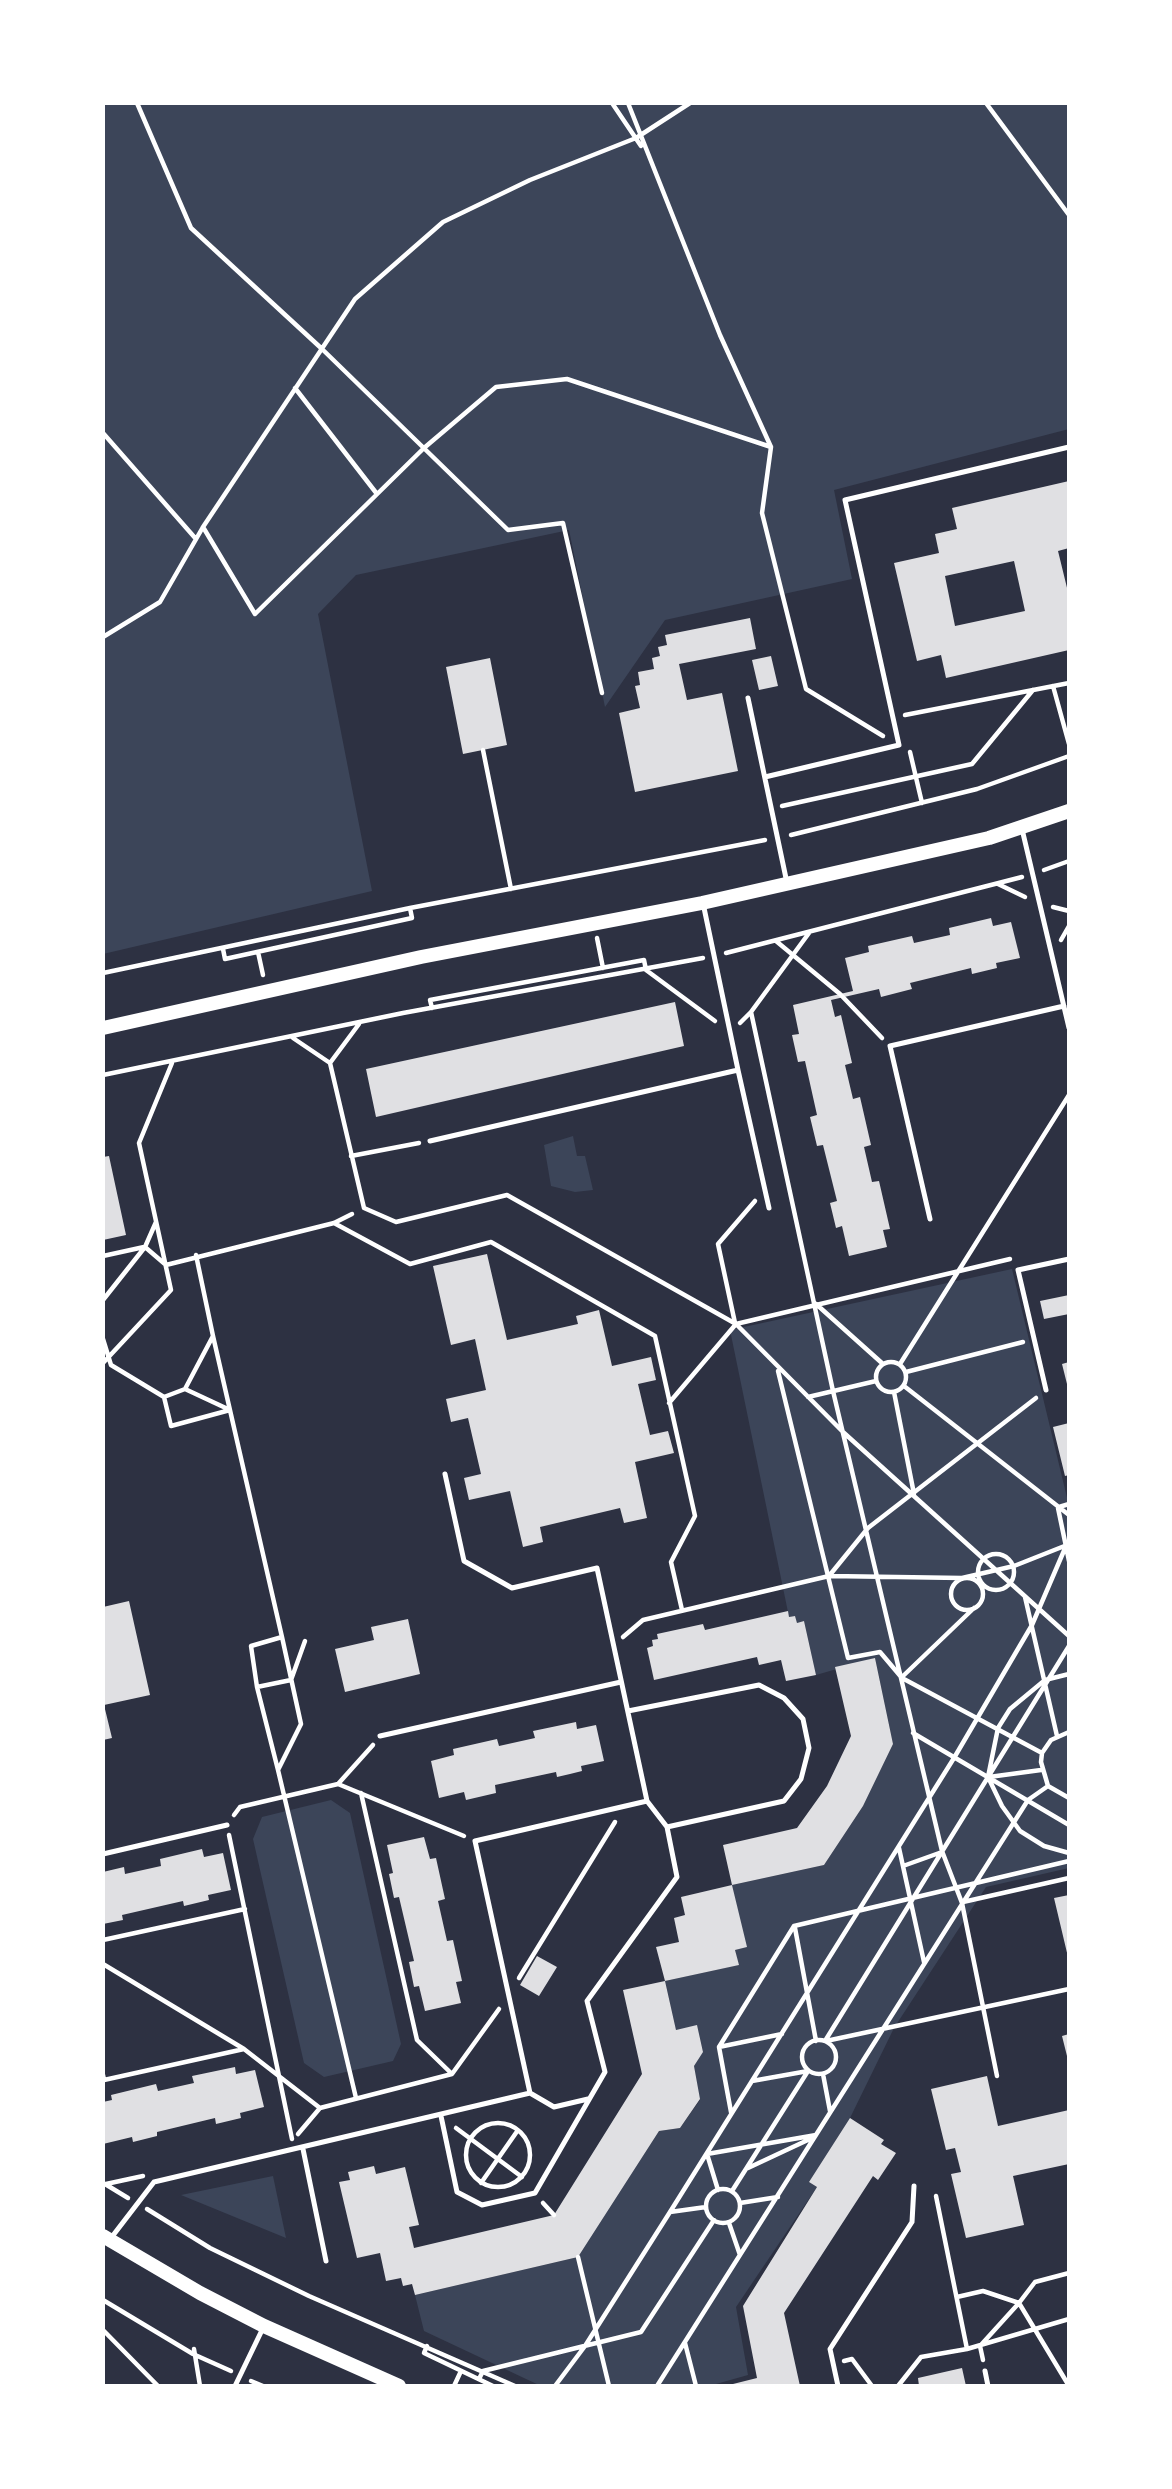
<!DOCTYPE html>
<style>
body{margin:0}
#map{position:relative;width:1172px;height:2489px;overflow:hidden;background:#2d3142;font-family:"Exo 2",sans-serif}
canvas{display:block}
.frame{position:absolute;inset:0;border:105px solid #fff;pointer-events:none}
</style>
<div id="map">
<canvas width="1172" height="2489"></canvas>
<div class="frame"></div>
</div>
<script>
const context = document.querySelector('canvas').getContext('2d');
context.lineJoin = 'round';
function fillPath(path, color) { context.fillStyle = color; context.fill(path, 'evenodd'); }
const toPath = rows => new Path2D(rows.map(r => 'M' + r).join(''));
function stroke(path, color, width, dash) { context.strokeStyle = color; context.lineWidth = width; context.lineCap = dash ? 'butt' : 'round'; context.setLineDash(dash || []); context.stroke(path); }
fillPath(toPath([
 [103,103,1069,103,1069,429,834,490,852,579,665,620,605,707,569,530,356,575,318,614,372,891,103,954],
 [573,1136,577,1156,585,1156,593,1190,575,1192,551,1186,544,1145],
 [1012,1269,1069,1506,1069,1868,986,1887,894,2028,850,2118,809,2182,817,2187,736,2307,748,2375,709,2386,541,2386,424,2331,415,2295,578,2257,659,2131,680,2128,700,2100,694,2066,703,2051,697,2026,676,2030,665,1981,738,1965,735,1950,746,1947,732,1885,824,1865,863,1806,893,1744,875,1658,816,1675,804,1621,797,1623,795,1616,789,1617,730,1330],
 [331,1800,350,1813,401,2044,393,2061,324,2077,304,2063,253,1839,262,1817],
 [273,2176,286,2238,181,2195]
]), '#3c4559');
fillPath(toPath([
 [1069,481,1069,548,1058,551,1069,596,1069,650,946,678,941,655,917,661,894,563,939,553,935,534,957,529,952,508],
 [1014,561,1025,611,955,626,945,576],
 [750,618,756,649,679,664,687,700,722,693,738,771,635,792,619,713,640,708,635,686,640,685,638,672,654,669,652,658,660,656,658,647,667,645,665,635],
 [771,656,778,686,759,690,752,660],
 [490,658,507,745,463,754,446,667],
 [991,918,993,926,1011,922,1020,958,996,963,997,968,972,974,971,968,910,983,912,989,881,997,879,989,831,1000,835,1017,841,1015,852,1063,845,1065,853,1099,860,1097,871,1145,864,1147,872,1182,879,1181,890,1229,883,1230,887,1247,849,1256,842,1226,836,1228,830,1203,837,1201,823,1145,817,1146,810,1117,817,1115,805,1061,798,1062,792,1035,799,1034,793,1005,853,991,845,958,869,952,868,946,912,936,914,943,950,935,949,928],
 [675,1002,684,1046,376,1117,366,1069],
 [109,1156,126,1235,103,1240,103,1157],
 [487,1254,507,1340,578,1324,576,1316,599,1310,612,1366,651,1357,656,1380,638,1384,650,1435,668,1431,674,1453,635,1462,647,1518,624,1523,620,1508,540,1527,543,1542,523,1547,510,1491,469,1500,464,1478,481,1474,468,1418,451,1422,446,1399,486,1390,475,1339,451,1345,433,1266],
 [1069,1295,1069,1314,1044,1319,1040,1301],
 [1069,1362,1069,1388,1068,1388,1062,1364],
 [1069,1423,1069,1475,1065,1476,1053,1427],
 [129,1601,150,1695,104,1705,112,1738,103,1740,103,1607],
 [788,1611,789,1617,795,1616,797,1623,804,1621,816,1675,786,1681,781,1660,759,1665,757,1657,654,1680,647,1648,653,1646,652,1640,658,1639,657,1634,703,1624,705,1630],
 [408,1619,420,1674,345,1692,335,1649,374,1640,371,1627],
 [875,1658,893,1744,863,1806,824,1865,732,1885,723,1845,797,1828,827,1786,851,1736,835,1667],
 [576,1722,577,1729,596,1725,604,1761,581,1766,582,1771,570,1774,557,1777,556,1772,495,1785,496,1793,466,1800,464,1792,439,1798,431,1761,454,1755,453,1749,497,1739,499,1746,535,1738,533,1731],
 [424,1837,430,1859,436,1858,445,1899,438,1901,447,1941,453,1940,462,1981,456,1982,461,2003,425,2011,419,1986,414,1987,409,1962,414,1961,399,1897,394,1898,389,1874,393,1873,387,1845],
 [202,1849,204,1857,223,1853,231,1890,208,1895,209,1900,184,1906,183,1901,122,1915,123,1920,103,1924,103,1872,124,1867,125,1874,161,1866,160,1859],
 [732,1885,747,1947,735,1950,739,1965,665,1981,656,1947,679,1942,674,1918,685,1915,681,1897],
 [1069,1895,1069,1957,1068,1957,1054,1898],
 [537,1956,557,1967,539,1996,520,1985],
 [665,1981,676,2030,697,2025,703,2052,694,2066,700,2099,680,2128,659,2131,578,2257,415,2295,412,2284,403,2286,401,2278,386,2281,380,2253,357,2258,339,2182,350,2180,348,2172,374,2166,376,2174,405,2167,419,2225,409,2227,414,2248,554,2215,642,2074,623,1990],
 [1069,2034,1069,2060,1068,2060,1062,2036],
 [235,2067,236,2074,255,2070,264,2107,240,2113,241,2118,216,2124,215,2118,157,2132,157,2136,133,2142,132,2137,103,2144,103,2102,112,2100,111,2095,156,2084,158,2091,194,2083,192,2076],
 [987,2076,998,2126,1069,2110,1069,2164,1013,2176,1024,2225,966,2238,951,2174,961,2172,955,2148,946,2150,931,2089],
 [850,2118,884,2140,881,2144,896,2153,878,2180,873,2176,784,2313,800,2386,725,2386,757,2378,743,2306,817,2187,809,2182],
 [962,2368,966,2386,919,2386,918,2378]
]), '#e0e0e3');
stroke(toPath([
 [137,103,191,228,321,348,508,530,563,523,602,693],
 [612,103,641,146],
 [628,103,720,335,771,447,762,513,806,689,883,736],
 [986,103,1069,215],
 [295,388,377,494],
 [103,433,196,539],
 [203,527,255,614,424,448,496,387,567,379,771,447],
 [103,637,160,602,203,527,355,299,443,222,530,180,636,138,690,103],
 [1053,686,1069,744],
 [905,715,1069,683],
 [483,750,511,889],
 [910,752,922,803],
 [782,806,972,764,1033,690],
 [791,835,977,789,1069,756],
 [1044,870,1069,861],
 [998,884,1025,897],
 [1053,907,1069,911],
 [597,938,603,968],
 [1061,940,1069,926],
 [776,941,840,994,882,1038],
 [223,949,225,959,412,918,410,908],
 [258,952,263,975],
 [726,953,1022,877],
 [103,973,410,908,765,840],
 [432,1008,430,1000,644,960,646,970,715,1021],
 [751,1012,833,1391,942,1851,962,1903,997,2076],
 [740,1023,751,1012,809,933],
 [293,1038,330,1063,364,1208,396,1222,507,1195,736,1324,843,1432,1069,1636],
 [330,1063,359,1024],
 [103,1075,403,1013,703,958],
 [351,1156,419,1143],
 [334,1223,410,1264,491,1242,655,1336,695,1516,671,1562,682,1610],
 [145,1247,166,1265,334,1223,352,1214],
 [196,1255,213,1336,282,1637,301,1724,278,1770,257,1687,251,1646,282,1637],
 [103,1256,144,1247],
 [103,1300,145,1247,156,1222],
 [816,1304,883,1364],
 [735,1323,718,1244,755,1201],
 [103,1339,111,1365,164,1397,185,1389,213,1336],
 '876 1377a15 15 0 1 1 30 0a15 15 0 1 1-30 0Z',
 [103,1363,171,1290,139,1143,172,1063],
 [900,1364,1069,1095],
 [778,1371,848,1658,880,1652,902,1678,1042,1753],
 [906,1372,1023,1342],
 [904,1386,1069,1515],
 [894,1392,914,1494],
 [164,1397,171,1426,230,1410,185,1389],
 [808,1397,876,1381],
 [669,1403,736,1324,1010,1259],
 [1059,1507,1069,1504],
 [1058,1508,1069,1561],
 '978 1572a18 18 0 1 1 36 0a18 18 0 1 1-36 0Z',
 [830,1576,962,1578,1014,1566,1067,1545],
 '951 1594a16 16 0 1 1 32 0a16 16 0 1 1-32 0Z',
 [1025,1597,1057,1736],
 [623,1637,643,1620,829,1576,868,1528,1036,1398],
 [1069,1674,1045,1680,1010,1709,998,1728,988,1777,1002,1806,1020,1831,1044,1846,1069,1853],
 [902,1677,974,1608],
 [257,1687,291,1680,305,1641],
 [1069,1732,1051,1740,1042,1753,1041,1762,1048,1786,1069,1798],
 [913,1733,1069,1825],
 [278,1770,356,2098],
 [989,1777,1041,1770],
 [338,1784,464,1836],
 [361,1793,417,2040,452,2074],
 [234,1815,240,1807,338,1784,373,1745],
 [229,1835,292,2139],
 [899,1848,924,1962],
 [903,1866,942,1852],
 [963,1902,1069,1878],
 [795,1928,816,2041],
 [103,1940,245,1909],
 [103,1964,244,2049,320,2108],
 [519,1978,615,1822],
 [782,2034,719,2047,794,1926,1069,1861],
 '802 2057a17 17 0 1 1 34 0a17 17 0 1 1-34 0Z',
 [825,2041,1069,1646],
 [826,2041,1069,1989],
 [719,2047,731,2112],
 [823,2074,830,2111],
 [103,2075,104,2080,244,2049],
 '466 2155a32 32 0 1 1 64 0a32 32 0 1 1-64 0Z',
 [456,2128,522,2177],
 [298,2134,320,2108,452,2074,499,2009],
 [748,2168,810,2139],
 [481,2183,518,2130],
 [105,2184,128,2198],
 [106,2184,143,2176],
 '706 2206a17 17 0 1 1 34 0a17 17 0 1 1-34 0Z',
 [718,2190,707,2154,816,2135],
 [732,2191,808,2071,752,2081],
 [543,2203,554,2215],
 [740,2203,778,2197],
 [147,2209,210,2248,309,2296,515,2386],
 [670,2212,706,2207],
 [729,2223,740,2255],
 [578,2257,609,2386],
 [957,2297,983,2291,1019,2303,1035,2282,1069,2273],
 [103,2300,193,2354,231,2371],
 [103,2330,158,2386],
 [685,2343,696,2386],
 [427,2346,424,2353,493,2386],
 [194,2349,200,2386],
 [967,2349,1069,2319],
 [983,2360,980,2346,1019,2303,1069,2386],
 [844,2361,852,2359,872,2386],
 [479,2379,483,2371,641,2332,714,2220],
 [251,2381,263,2386],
 [454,2386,461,2371],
 [555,2386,585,2346,670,2212,954,1758,1032,1625,1066,1546],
 [657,2386,1028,1800,1048,1786],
 [898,2386,921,2357,967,2349,936,2196]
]), '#fff', 4.5);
stroke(toPath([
 [748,698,787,883],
 [765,777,899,745,845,500,1069,447],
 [1022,829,1069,1028],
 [738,1070,769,1208],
 [430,1141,738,1070,703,903],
 [930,1219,890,1046,1064,1006],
 [1046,1390,1018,1270,1069,1259],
 [628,1711,759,1685,784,1698,803,1719,809,1748,801,1779,784,1801,667,1827],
 [380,1736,621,1682],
 [103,1854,227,1825],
 [530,2093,554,2107,588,2099],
 [441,2116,457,2192,482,2205,535,2193,605,2072,587,2001,677,1877,667,1827,647,1801,597,1568,512,1588,464,1561,445,1474],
 [303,2149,326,2261],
 [111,2238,154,2182,530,2093,475,1841,647,1801],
 [985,2371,988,2386],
 [235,2386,264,2326],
 [838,2386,830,2349,912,2222,914,2186]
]), '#fff', 5);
stroke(toPath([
 [103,1028,421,957,702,903,989,838,1069,811],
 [103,2236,200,2293,264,2326,399,2386]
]), '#fff', 14);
</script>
